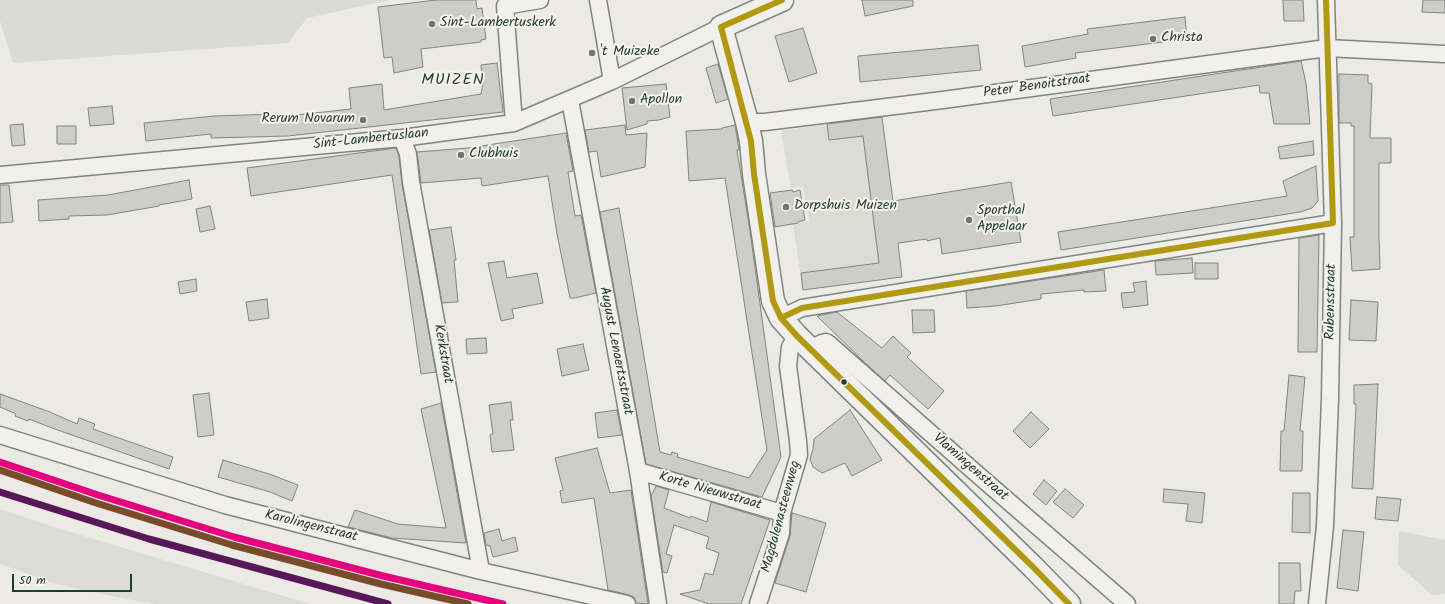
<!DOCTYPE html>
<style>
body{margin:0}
#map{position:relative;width:1445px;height:604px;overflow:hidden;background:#ebeae4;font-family:Kalam,sans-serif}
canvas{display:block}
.scale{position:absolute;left:12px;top:574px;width:120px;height:18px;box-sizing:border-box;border:2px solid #1f3d34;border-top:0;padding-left:5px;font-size:12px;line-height:14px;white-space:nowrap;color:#1f3d34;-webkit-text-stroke:3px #f7f3e8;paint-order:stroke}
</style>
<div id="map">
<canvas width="1445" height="604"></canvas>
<div class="scale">50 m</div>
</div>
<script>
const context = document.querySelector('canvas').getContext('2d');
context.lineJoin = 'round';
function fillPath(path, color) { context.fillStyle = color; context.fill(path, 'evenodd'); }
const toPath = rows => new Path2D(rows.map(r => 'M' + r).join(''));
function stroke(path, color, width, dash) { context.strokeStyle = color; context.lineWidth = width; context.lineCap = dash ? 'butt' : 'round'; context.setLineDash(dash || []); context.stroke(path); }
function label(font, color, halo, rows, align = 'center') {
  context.font = font + ' Kalam,sans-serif'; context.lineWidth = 4; context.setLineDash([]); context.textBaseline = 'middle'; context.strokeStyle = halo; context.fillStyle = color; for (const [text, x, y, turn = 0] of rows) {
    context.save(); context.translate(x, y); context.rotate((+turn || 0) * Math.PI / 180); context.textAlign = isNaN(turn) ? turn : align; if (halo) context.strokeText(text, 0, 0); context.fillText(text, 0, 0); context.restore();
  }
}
fillPath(toPath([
 [882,116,902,277,803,290,793,224,809,221,803,186,791,188,781,131],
 [0,509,54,527,310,604,155,604,116,597,53,583,0,564]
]), '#dbdcd3');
fillPath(toPath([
 [0,0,389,0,307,18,288,43,13,63,0,21],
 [1399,531,1445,540,1445,594,1432,595,1398,565]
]), '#dadbd2');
const building = toPath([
 [436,0,476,0,477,9,482,8,486,39,481,40,481,42,421,49,423,67,394,73,392,57,384,58,378,7,436,0],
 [862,0,913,0,913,6,865,16,862,0],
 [1283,0,1303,0,1304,21,1284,21,1283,0],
 [1423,0,1445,0,1445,13,1422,12,1423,0],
 [1185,17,1187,39,1075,53,1076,58,1025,67,1022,46,1088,34,1087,29,1185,17],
 [803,28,817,73,789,82,775,36,803,28],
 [978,45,981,70,860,82,858,56,978,45],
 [1301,61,1306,83,1310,124,1274,124,1269,93,1260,93,1259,85,1053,116,1050,99,1301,61],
 [497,63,503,112,288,136,211,138,211,134,146,141,144,123,214,116,278,114,278,117,351,109,349,88,382,84,384,110,481,94,483,83,481,65,497,63],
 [718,64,728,99,716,103,706,68,718,64],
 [1339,74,1368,75,1368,83,1372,84,1370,138,1391,138,1391,163,1379,163,1379,237,1380,269,1352,271,1350,237,1354,237,1354,126,1351,126,1351,123,1339,123,1339,74],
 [666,84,670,117,659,120,647,121,647,124,627,130,622,88,666,84],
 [112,106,114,124,90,126,88,108,112,106],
 [882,117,893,201,1011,182,1021,242,942,254,940,238,927,241,927,239,898,243,902,277,803,290,801,273,879,263,863,136,829,140,827,124,882,117],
 [23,124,25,145,12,146,10,125,23,124],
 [625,125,626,135,647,133,645,167,601,177,597,151,589,152,585,130,625,125],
 [735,125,739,150,737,150,750,231,781,457,762,497,646,464,600,212,619,208,660,452,671,455,672,452,678,454,677,457,749,478,767,450,725,178,689,181,686,131,722,129,722,128,735,125],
 [57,126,76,126,76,144,57,144,57,126],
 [566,133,573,171,568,172,575,216,581,215,596,293,575,298,570,298,557,234,548,176,482,186,481,178,421,183,417,152,468,148,566,133],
 [1313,141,1314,155,1280,159,1278,147,1313,141],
 [396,148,399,156,402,184,436,372,421,374,392,175,251,196,247,168,396,148],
 [1316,166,1318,201,1312,208,1300,212,1061,250,1058,232,1287,196,1283,181,1316,166],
 [189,180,192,199,159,205,159,206,107,215,69,216,69,219,39,221,38,200,108,195,189,180],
 [0,185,9,185,13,222,0,223,0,185],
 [792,190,793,192,800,190,805,220,798,222,798,223,775,227,770,193,792,190],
 [210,206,215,229,200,232,196,209,210,206],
 [451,227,456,260,454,260,458,302,442,303,429,230,451,227],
 [1319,235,1317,352,1298,352,1299,238,1319,235],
 [1192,258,1193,273,1156,275,1155,261,1192,258],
 [504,261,507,278,537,273,543,303,512,309,514,318,501,321,488,263,504,261],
 [1195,263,1218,263,1218,279,1195,279,1195,263],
 [1104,270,1106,291,1084,292,1084,290,1041,294,1041,299,996,306,967,308,966,291,1104,270],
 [196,279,197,291,180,294,178,282,196,279],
 [1146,281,1148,305,1123,308,1121,293,1135,292,1133,283,1146,281],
 [267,299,269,318,249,321,246,302,267,299],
 [1351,300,1378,302,1376,341,1349,340,1351,300],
 [912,310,934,310,935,332,913,333,912,310],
 [837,312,882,348,893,336,911,353,907,357,944,391,928,409,890,375,885,381,862,360,817,316,837,312],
 [486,338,487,353,467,354,466,339,486,338],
 [583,344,589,370,562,376,557,349,583,344],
 [1289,375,1305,377,1300,431,1303,431,1302,471,1280,471,1281,431,1284,431,1289,375],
 [1378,384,1373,489,1352,488,1356,404,1354,404,1354,385,1378,384],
 [209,393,214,435,198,437,193,395,209,393],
 [0,394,50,412,77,424,79,418,95,424,93,429,173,457,169,469,52,428,29,419,28,421,15,416,16,414,0,407,0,394],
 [511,402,513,420,510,420,514,450,492,452,490,435,493,434,489,405,511,402],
 [441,403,466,543,392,538,348,527,355,510,398,524,446,528,421,409,441,403],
 [617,410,622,435,598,438,595,413,617,410],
 [850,410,882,460,852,476,845,463,822,473,813,467,810,459,813,449,814,439,850,410],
 [1031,412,1049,429,1030,448,1013,431,1031,412],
 [597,448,610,493,631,490,648,604,636,603,634,597,629,595,608,590,594,498,562,503,560,491,563,490,555,458,597,448],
 [223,460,269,474,298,485,292,501,270,492,218,477,223,460],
 [1044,480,1057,491,1046,505,1033,494,1044,480],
 [656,486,669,490,664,508,690,518,691,516,707,522,711,502,770,520,741,604,709,604,680,594,700,590,705,573,713,575,719,553,706,548,709,537,674,525,666,554,672,556,667,573,663,572,651,496,656,486],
 [1065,489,1084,505,1073,518,1053,502,1065,489],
 [1164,489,1205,493,1202,523,1186,521,1188,504,1163,502,1164,489],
 [1293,493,1310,493,1310,533,1292,532,1293,493],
 [1377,497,1401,499,1398,521,1375,519,1377,497],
 [792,513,826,523,806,592,775,583,790,536,792,513],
 [499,529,502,541,515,537,518,551,493,557,490,546,486,545,484,533,499,529],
 [1343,530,1364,532,1358,591,1337,588,1343,530],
 [1279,563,1300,563,1301,591,1295,591,1294,604,1279,604,1279,563]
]);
fillPath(building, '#cdceca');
stroke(building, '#808581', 1);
const street = toPath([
 [598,0,612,81],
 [570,100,638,471,658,604],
 [747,122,765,122,943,100,1327,48,1445,54],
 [514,123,505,6,540,0],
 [402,138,408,154,411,182,481,571],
 [0,175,402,138,514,123,612,81,721,27],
 [781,318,802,308,1333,223],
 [810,349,822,343,826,342,829,344,985,481,1127,604],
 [0,435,225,505,481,571,627,604],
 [638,471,782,513],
 [758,604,781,533,782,513,799,455,798,441,788,366,790,347,797,336],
 [1317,604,1325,526,1330,399,1333,223,1326,0]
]);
const secondary = toPath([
 [782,0,721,27,747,122,751,141,754,174,773,301,781,318,797,336,1033,567,1069,604]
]);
stroke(street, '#808581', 19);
stroke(secondary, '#808581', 25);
stroke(street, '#f1f0ec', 16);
stroke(secondary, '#f1f0ec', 22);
stroke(toPath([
 [782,0,721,27,751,141,754,174,773,301,781,318,797,336,1033,567,1069,604],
 [781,318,802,308,1333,223,1326,0]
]), '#b19a12', 6);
stroke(toPath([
 [0,462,98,495,234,537,383,576,503,604]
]), '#e5007d', 7);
stroke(toPath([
 [0,470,96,503,232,545,381,584,468,604]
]), '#7a4b2a', 7);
stroke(toPath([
 [0,492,149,539,388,604]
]), '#571759', 7);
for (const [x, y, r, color] of [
 [432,24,4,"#667a72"],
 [1153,39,4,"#667a72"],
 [592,53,4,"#667a72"],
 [632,101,4,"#667a72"],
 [363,120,4,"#667a72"],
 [461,155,4,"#667a72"],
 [786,207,4,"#667a72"],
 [969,220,4,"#667a72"],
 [844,382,3.5,"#1f3d34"]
]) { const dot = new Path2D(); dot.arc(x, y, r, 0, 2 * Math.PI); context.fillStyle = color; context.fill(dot); stroke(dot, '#f7f3e8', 1.5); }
label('14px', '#1f3d34', '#f7f3e8', [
 ["Sint-Lambertuskerk",440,24],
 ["Christa",1161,39],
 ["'t Muizeke",600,53],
 ["Apollon",640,101],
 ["Rerum Novarum",355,120,"right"],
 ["Clubhuis",469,155],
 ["Dorpshuis Muizen",794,207],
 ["Sporthal",977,212],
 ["Appelaar",977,228]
], 'left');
label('14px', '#1f3d34', '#f7f3e8', [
 ["Peter Benoitstraat",1037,87,-8],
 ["Sint-Lambertuslaan",371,140,-6],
 ["Rubensstraat",1332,302,-89],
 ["August Lenaertsstraat",615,351,79],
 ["Kerkstraat",442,354,80],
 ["Vlamingenstraat",970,468,41],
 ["Korte Nieuwstraat",710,492,16],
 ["Magdalenasteenweg",782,517,-75],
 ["Karolingenstraat",311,527,14]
]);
context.letterSpacing = '1px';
label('16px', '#1f3d34', '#f7f3e8', [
 ["MUIZEN",453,81]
]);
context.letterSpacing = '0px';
</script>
